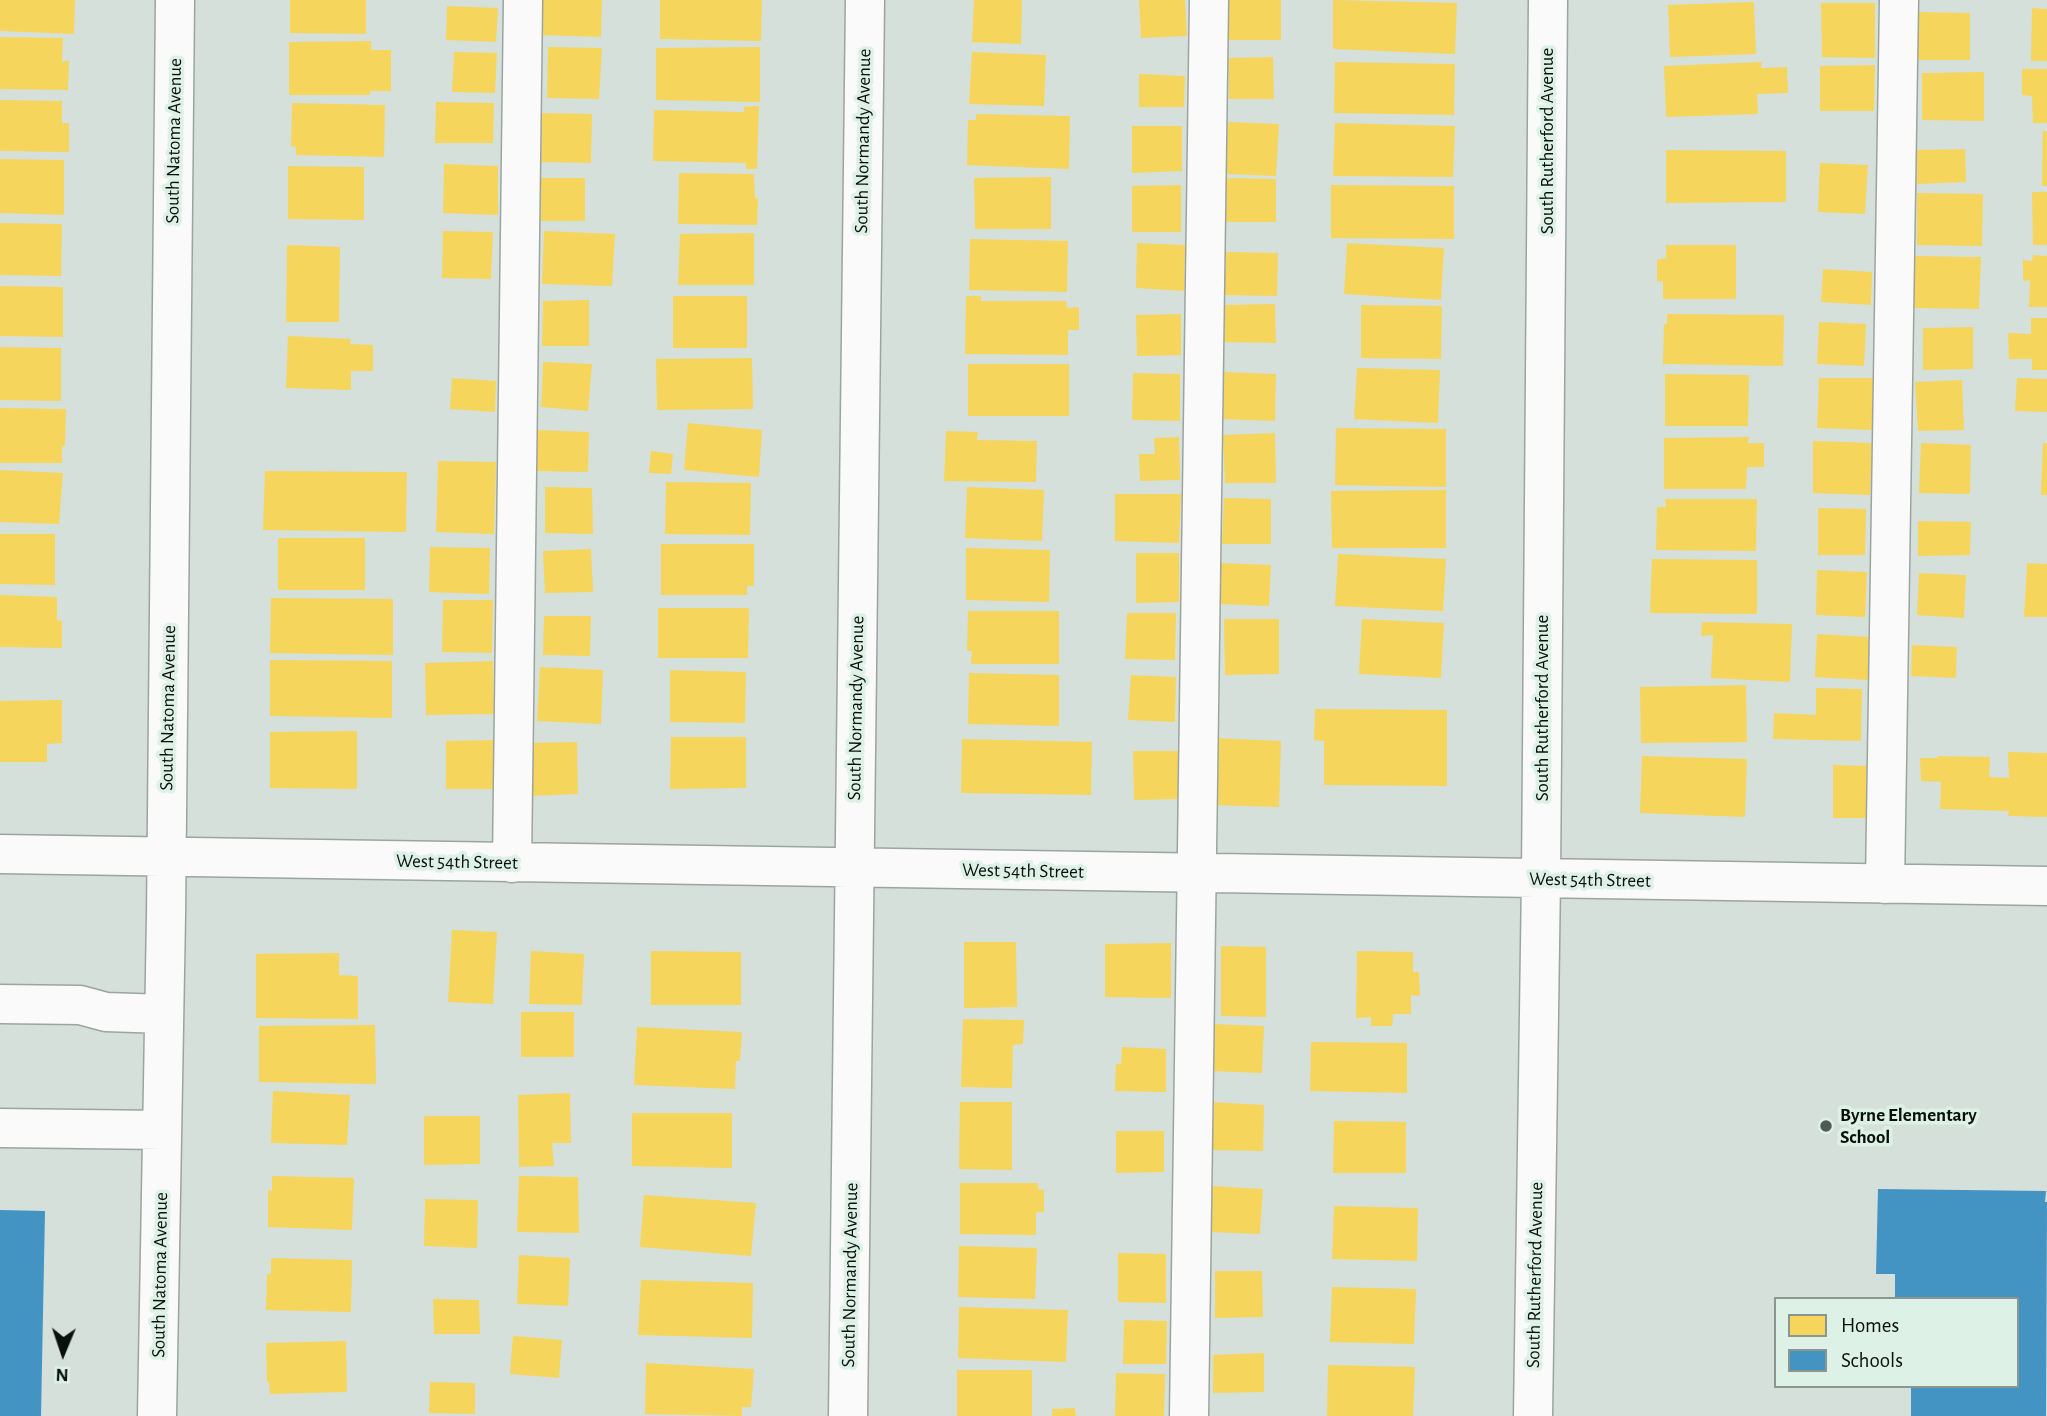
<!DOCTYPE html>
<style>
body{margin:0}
#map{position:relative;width:2047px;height:1416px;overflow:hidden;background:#d5e0da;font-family:"Alegreya Sans",sans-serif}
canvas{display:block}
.legend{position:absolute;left:1774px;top:1297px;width:245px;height:91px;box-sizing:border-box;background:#def1e7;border:2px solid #899790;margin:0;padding:9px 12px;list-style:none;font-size:21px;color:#0a110d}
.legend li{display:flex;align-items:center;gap:14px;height:35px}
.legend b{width:35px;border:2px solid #899790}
.north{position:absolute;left:28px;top:1318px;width:70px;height:70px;-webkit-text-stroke:5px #def1e7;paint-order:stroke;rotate:182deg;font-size:19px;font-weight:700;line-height:28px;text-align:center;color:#0a110d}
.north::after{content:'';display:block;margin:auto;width:24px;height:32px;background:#0a110d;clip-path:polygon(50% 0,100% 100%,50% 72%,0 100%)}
</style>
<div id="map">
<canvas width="2047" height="1416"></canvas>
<ul class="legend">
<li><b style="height:19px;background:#f6d55c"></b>Homes</li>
<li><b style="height:19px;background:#4393c3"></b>Schools</li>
</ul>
<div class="north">N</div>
</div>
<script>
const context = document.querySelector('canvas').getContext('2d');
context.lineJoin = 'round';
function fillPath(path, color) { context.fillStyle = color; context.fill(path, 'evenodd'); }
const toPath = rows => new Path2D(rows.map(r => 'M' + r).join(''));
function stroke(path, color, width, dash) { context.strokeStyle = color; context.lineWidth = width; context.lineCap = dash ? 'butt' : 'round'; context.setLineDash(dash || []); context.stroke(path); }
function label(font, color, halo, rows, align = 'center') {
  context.font = font + ' "Alegreya Sans",sans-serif'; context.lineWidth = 7; context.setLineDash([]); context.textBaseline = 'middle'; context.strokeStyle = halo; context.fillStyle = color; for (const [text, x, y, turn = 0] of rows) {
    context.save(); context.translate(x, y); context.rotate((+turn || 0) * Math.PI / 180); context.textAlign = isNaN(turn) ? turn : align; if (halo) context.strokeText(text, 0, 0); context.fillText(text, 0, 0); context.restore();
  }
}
fillPath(toPath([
 [0,0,75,0,74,34,0,31],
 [290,0,366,0,366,34,290,33],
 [541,0,602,0,601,37,540,35],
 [660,0,762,0,761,41,660,39],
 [974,0,1022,0,1021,44,972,42],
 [1139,0,1185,0,1187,36,1141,38],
 [1228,0,1281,0,1281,40,1228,40],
 [1333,0,1457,3,1455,54,1333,49],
 [1754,2,1756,54,1670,57,1668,5],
 [1821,3,1875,3,1875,58,1822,57],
 [447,6,498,8,496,42,446,40],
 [2032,8,2047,9,2047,61,2031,61],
 [1916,12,1970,13,1970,60,1915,60],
 [0,37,63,38,62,62,69,60,68,90,0,89],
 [371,41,371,50,391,50,391,91,370,91,370,95,289,95,289,42],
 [548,47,602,48,599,99,547,98],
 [760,47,760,102,656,100,656,48],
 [454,52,497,53,495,93,452,92],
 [972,52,1046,55,1044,106,969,104],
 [1273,57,1274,99,1229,99,1229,58],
 [1335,62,1455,64,1454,115,1334,113],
 [1762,62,1761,68,1787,67,1788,93,1757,94,1758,114,1666,117,1664,66],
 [1875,65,1874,111,1820,111,1820,66],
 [2022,69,2047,69,2047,123,2033,123,2032,96,2022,95],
 [1984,72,1984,121,1922,120,1922,73],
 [1139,74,1185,76,1184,107,1139,107],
 [0,100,62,101,62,123,69,123,69,152,0,151],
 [436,102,494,103,493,143,435,143],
 [292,103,385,105,384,157,296,155,296,147,291,146],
 [759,106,757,169,746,169,746,163,653,161,654,110,744,112,744,107],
 [542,113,592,114,591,163,541,162],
 [976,114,1070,116,1069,169,967,165,968,120,976,120],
 [1228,122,1279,124,1276,176,1226,174],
 [1335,123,1455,126,1453,177,1333,176],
 [1132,126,1182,126,1182,171,1132,173],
 [2043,131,2047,131,2047,186,2042,186],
 [1965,149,1966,182,1917,184,1917,150],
 [1666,150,1786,151,1786,202,1666,203],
 [0,159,64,160,64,215,0,213],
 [1820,163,1868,165,1865,214,1818,212],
 [444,164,498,166,498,215,443,213],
 [288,166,364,167,364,220,288,219],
 [679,173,754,174,755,198,758,198,757,225,678,224],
 [1051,177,1051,229,975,229,974,178],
 [541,178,585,178,585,221,541,221],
 [1226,178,1276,179,1276,222,1226,222],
 [1181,185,1181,232,1132,232,1132,186],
 [1331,185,1454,186,1454,239,1331,238],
 [2032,192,2047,192,2047,245,2033,245],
 [1917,193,1983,194,1982,246,1917,245],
 [0,223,62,224,61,276,0,275],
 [443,231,493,232,491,279,442,278],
 [544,231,615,234,612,286,542,284],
 [754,233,754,285,678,285,680,234],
 [970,239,1068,241,1067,292,969,290],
 [1137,243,1185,245,1184,291,1136,288],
 [1347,243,1444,248,1441,300,1344,294],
 [287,245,340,247,339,322,286,322],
 [1666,245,1736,245,1736,299,1663,299,1663,281,1657,282,1657,260,1666,258],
 [1226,252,1278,253,1277,296,1224,295],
 [2033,255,2047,256,2047,307,2029,307,2030,280,2023,281,2023,260,2032,261],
 [1912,256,1981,257,1979,309,1911,308],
 [1823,269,1872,272,1871,305,1821,302],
 [0,286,63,287,63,337,0,336],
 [673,296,747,296,747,348,673,348],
 [966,296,981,296,981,301,1066,301,1067,308,1079,307,1079,330,1068,330,1068,355,965,354],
 [589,300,589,346,542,346,543,301],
 [1275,304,1276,343,1224,342,1225,305],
 [1361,305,1442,306,1441,359,1361,358],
 [1181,314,1181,355,1137,356,1136,315],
 [1667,314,1784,315,1783,366,1663,364,1664,324,1667,324],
 [2031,318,2047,318,2047,370,2032,370,2032,359,2009,359,2008,333,2031,334],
 [1819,322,1866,324,1864,366,1817,364],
 [1973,327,1973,369,1923,370,1923,328],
 [288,336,351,339,350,344,373,345,373,371,351,371,351,390,286,388],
 [0,347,61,348,61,401,0,400],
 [752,358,753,409,657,410,656,359],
 [543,362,592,364,588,411,541,407],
 [968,364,1069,364,1069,416,968,416],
 [1357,368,1440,370,1438,423,1354,419],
 [1223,372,1276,374,1275,421,1221,419],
 [1133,373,1180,374,1180,421,1132,420],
 [1665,374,1749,375,1748,426,1665,426],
 [452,378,496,381,495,412,450,409],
 [1819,378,1874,378,1873,430,1817,428],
 [2017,378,2047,379,2047,412,2015,411],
 [1962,380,1964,430,1918,431,1915,382],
 [0,408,66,409,65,446,62,446,62,463,0,463],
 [688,423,762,430,759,477,684,470],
 [1336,428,1446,429,1446,487,1335,485],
 [536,430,589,432,588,472,535,471],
 [946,431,978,432,977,440,1037,441,1036,482,944,481],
 [1275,433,1276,483,1225,483,1223,435],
 [1179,437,1180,480,1140,481,1139,454,1155,454,1154,438],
 [1750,437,1747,443,1764,443,1764,467,1747,467,1746,489,1664,489,1664,438],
 [1813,441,1872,443,1870,495,1813,493],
 [1921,443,1971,445,1970,494,1919,493],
 [2043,443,2047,443,2047,495,2041,495],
 [651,451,673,454,671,474,649,473],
 [438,461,496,462,494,534,436,532],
 [0,470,63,473,59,524,0,522],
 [265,471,407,472,406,532,263,530],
 [666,482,751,483,750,535,665,534],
 [545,487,592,488,593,534,545,533],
 [967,487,1044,490,1042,541,965,538],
 [1446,490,1446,548,1332,548,1331,491],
 [1115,494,1181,494,1179,543,1115,541],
 [1224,498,1271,499,1271,544,1222,544],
 [1665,499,1757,499,1756,551,1656,550,1657,507,1666,507],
 [1818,508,1866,509,1865,555,1818,555],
 [1918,521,1971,522,1970,555,1918,556],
 [0,534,55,534,55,585,0,584],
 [278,538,365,538,365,590,278,590],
 [661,544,754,544,754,586,747,586,747,595,661,595],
 [430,547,490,548,489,594,429,592],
 [966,548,1050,550,1049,602,966,600],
 [591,549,593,592,545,593,543,551],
 [1136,553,1179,553,1179,602,1136,603],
 [1338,554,1446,559,1443,611,1335,606],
 [1652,559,1757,560,1757,614,1650,613],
 [1221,563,1271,565,1269,606,1220,604],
 [2027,563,2047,564,2047,617,2024,617],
 [1817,570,1867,572,1865,617,1816,615],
 [1919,573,1966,575,1964,618,1917,615],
 [0,595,57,597,57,620,62,621,62,648,0,647],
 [271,598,393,599,393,655,270,653],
 [443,600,493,600,492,653,442,652],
 [658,608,749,608,748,658,658,658],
 [968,611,1059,611,1059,664,971,664,972,651,967,651],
 [1127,613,1176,613,1175,660,1125,659],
 [544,616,591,616,590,656,543,655],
 [1224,619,1279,619,1279,674,1225,675],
 [1362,619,1444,623,1441,678,1359,674],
 [1702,622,1792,624,1790,682,1711,678,1713,635,1701,636],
 [1817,634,1871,637,1869,680,1815,677],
 [1912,645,1957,647,1956,678,1911,676],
 [270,660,392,661,392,718,270,716],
 [493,661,494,714,426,715,425,663],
 [540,667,603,670,601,724,537,721],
 [670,670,746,672,745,723,670,722],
 [969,673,1059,675,1059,726,968,724],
 [1131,675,1176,677,1175,722,1128,720],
 [1746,685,1747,742,1641,743,1640,687],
 [1816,688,1862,689,1861,741,1773,739,1774,713,1816,715],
 [62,700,62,743,47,744,47,762,0,762,0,701],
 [1315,709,1447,710,1447,786,1324,785,1324,741,1314,740],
 [357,731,357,789,270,788,270,732],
 [671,737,746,737,746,788,670,789],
 [1215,738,1281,741,1279,807,1212,805],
 [962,739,1092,742,1091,795,961,793],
 [495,740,496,789,446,789,446,741],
 [577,742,578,794,530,796,529,743],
 [1133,751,1179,751,1179,799,1134,800],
 [2008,752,2047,753,2047,817,2008,816,2009,811,1940,809,1941,782,1921,781,1920,758,1938,758,1937,756,1990,757,1989,777,2009,778],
 [1642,756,1747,759,1745,817,1640,813],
 [1833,765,1869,766,1867,818,1833,818],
 [452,930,497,932,493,1004,448,1002],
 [964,942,1016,942,1017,1007,964,1008],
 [1171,943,1171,998,1105,997,1105,944],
 [1221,946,1266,947,1266,1017,1221,1016],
 [531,951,584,954,582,1005,529,1004],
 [651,951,741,952,741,1005,651,1005],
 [1357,951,1413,952,1413,972,1419,972,1420,996,1411,995,1411,1014,1393,1014,1392,1026,1371,1026,1371,1017,1356,1018],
 [339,953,339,975,358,976,358,1019,256,1018,256,954],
 [521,1012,574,1012,574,1057,521,1057],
 [963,1019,1024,1020,1023,1044,1013,1045,1012,1088,961,1087],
 [1212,1024,1264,1026,1262,1073,1210,1071],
 [375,1025,376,1084,259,1082,259,1026],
 [637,1027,742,1032,740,1061,736,1061,735,1089,634,1085],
 [1311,1042,1407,1043,1407,1093,1310,1091],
 [1122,1047,1166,1049,1166,1092,1115,1091,1116,1064,1121,1064],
 [273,1091,350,1095,347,1145,271,1143],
 [570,1093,571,1143,552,1143,554,1166,519,1167,518,1095],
 [960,1102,1012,1102,1012,1170,959,1169],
 [1211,1102,1264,1105,1263,1151,1210,1150],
 [632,1113,732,1113,732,1168,632,1166],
 [424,1116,480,1116,480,1164,424,1165],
 [1334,1121,1406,1122,1406,1173,1333,1173],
 [1116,1131,1164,1131,1164,1172,1116,1173],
 [272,1176,354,1178,352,1230,268,1227,268,1190,272,1191],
 [519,1176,578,1177,579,1233,517,1232],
 [960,1183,1038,1183,1038,1189,1044,1190,1044,1212,1036,1212,1036,1235,960,1234],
 [1212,1186,1263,1189,1260,1234,1209,1232],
 [644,1195,756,1203,751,1256,640,1247],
 [425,1199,478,1200,477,1248,424,1246],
 [1334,1206,1418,1208,1417,1261,1332,1259],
 [959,1246,1037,1248,1035,1299,958,1297],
 [1118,1253,1166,1254,1166,1303,1118,1302],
 [519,1255,570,1258,568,1306,517,1304],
 [271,1258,352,1260,351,1312,266,1310,267,1274,271,1274],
 [1215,1271,1262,1271,1263,1317,1215,1318],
 [641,1280,753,1283,752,1338,638,1335],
 [1332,1287,1416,1289,1414,1344,1330,1342],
 [433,1299,479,1300,480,1334,434,1334],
 [959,1307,1068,1310,1066,1362,958,1358],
 [1124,1320,1167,1321,1166,1364,1123,1364],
 [513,1336,562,1340,559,1378,510,1374],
 [346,1341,347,1392,270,1394,269,1382,267,1382,266,1343],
 [1264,1353,1264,1392,1213,1393,1213,1355],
 [646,1363,754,1369,751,1407,742,1407,742,1416,645,1414],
 [1328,1365,1415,1367,1413,1416,1327,1416],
 [957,1370,1032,1370,1032,1416,957,1416],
 [1116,1373,1165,1374,1164,1416,1115,1416],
 [430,1382,475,1383,475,1414,429,1413],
 [1075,1408,1076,1416,1052,1416,1052,1409]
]), '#f6d55c');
fillPath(toPath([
 [1878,1189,2046,1191,2045,1202,2047,1202,2046,1416,1911,1416,1911,1386,2017,1386,2017,1299,1895,1299,1895,1274,1876,1274],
 [0,1210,45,1211,41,1416,0,1416]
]), '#4393c3');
const minor = toPath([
 [0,854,2047,886],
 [512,863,523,0],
 [1885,884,1899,0],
 [0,1004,80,1005,106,1012,164,1014],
 [0,1128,162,1130],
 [157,1416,166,916,175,0],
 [848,1416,865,0],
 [1189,1416,1209,0],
 [1533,1416,1541,879,1548,0]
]);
stroke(minor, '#9ca4a0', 41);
stroke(minor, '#f9faf9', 38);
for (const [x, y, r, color] of [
 [1826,1126,7,"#515955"]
]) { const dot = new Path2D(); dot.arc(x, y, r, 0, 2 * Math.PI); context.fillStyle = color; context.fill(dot); stroke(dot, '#def1e7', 2.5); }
label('19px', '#0a110d', '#def1e7', [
 ["South Natoma Avenue",174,141,-89],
 ["South Normandy Avenue",863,141,-89],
 ["South Rutherford Avenue",1547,141,-90],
 ["South Natoma Avenue",168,708,-89],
 ["South Normandy Avenue",856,708,-89],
 ["South Rutherford Avenue",1542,708,-90],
 ["West 54th Street",457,862,1],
 ["West 54th Street",1023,871,1],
 ["West 54th Street",1590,880,1],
 ["South Natoma Avenue",160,1275,-89],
 ["South Normandy Avenue",850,1275,-89],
 ["South Rutherford Avenue",1535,1275,-89]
]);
label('bold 19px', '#0a110d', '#def1e7', [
 ["Byrne Elementary",1840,1115],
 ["School",1840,1137]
], 'left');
</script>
